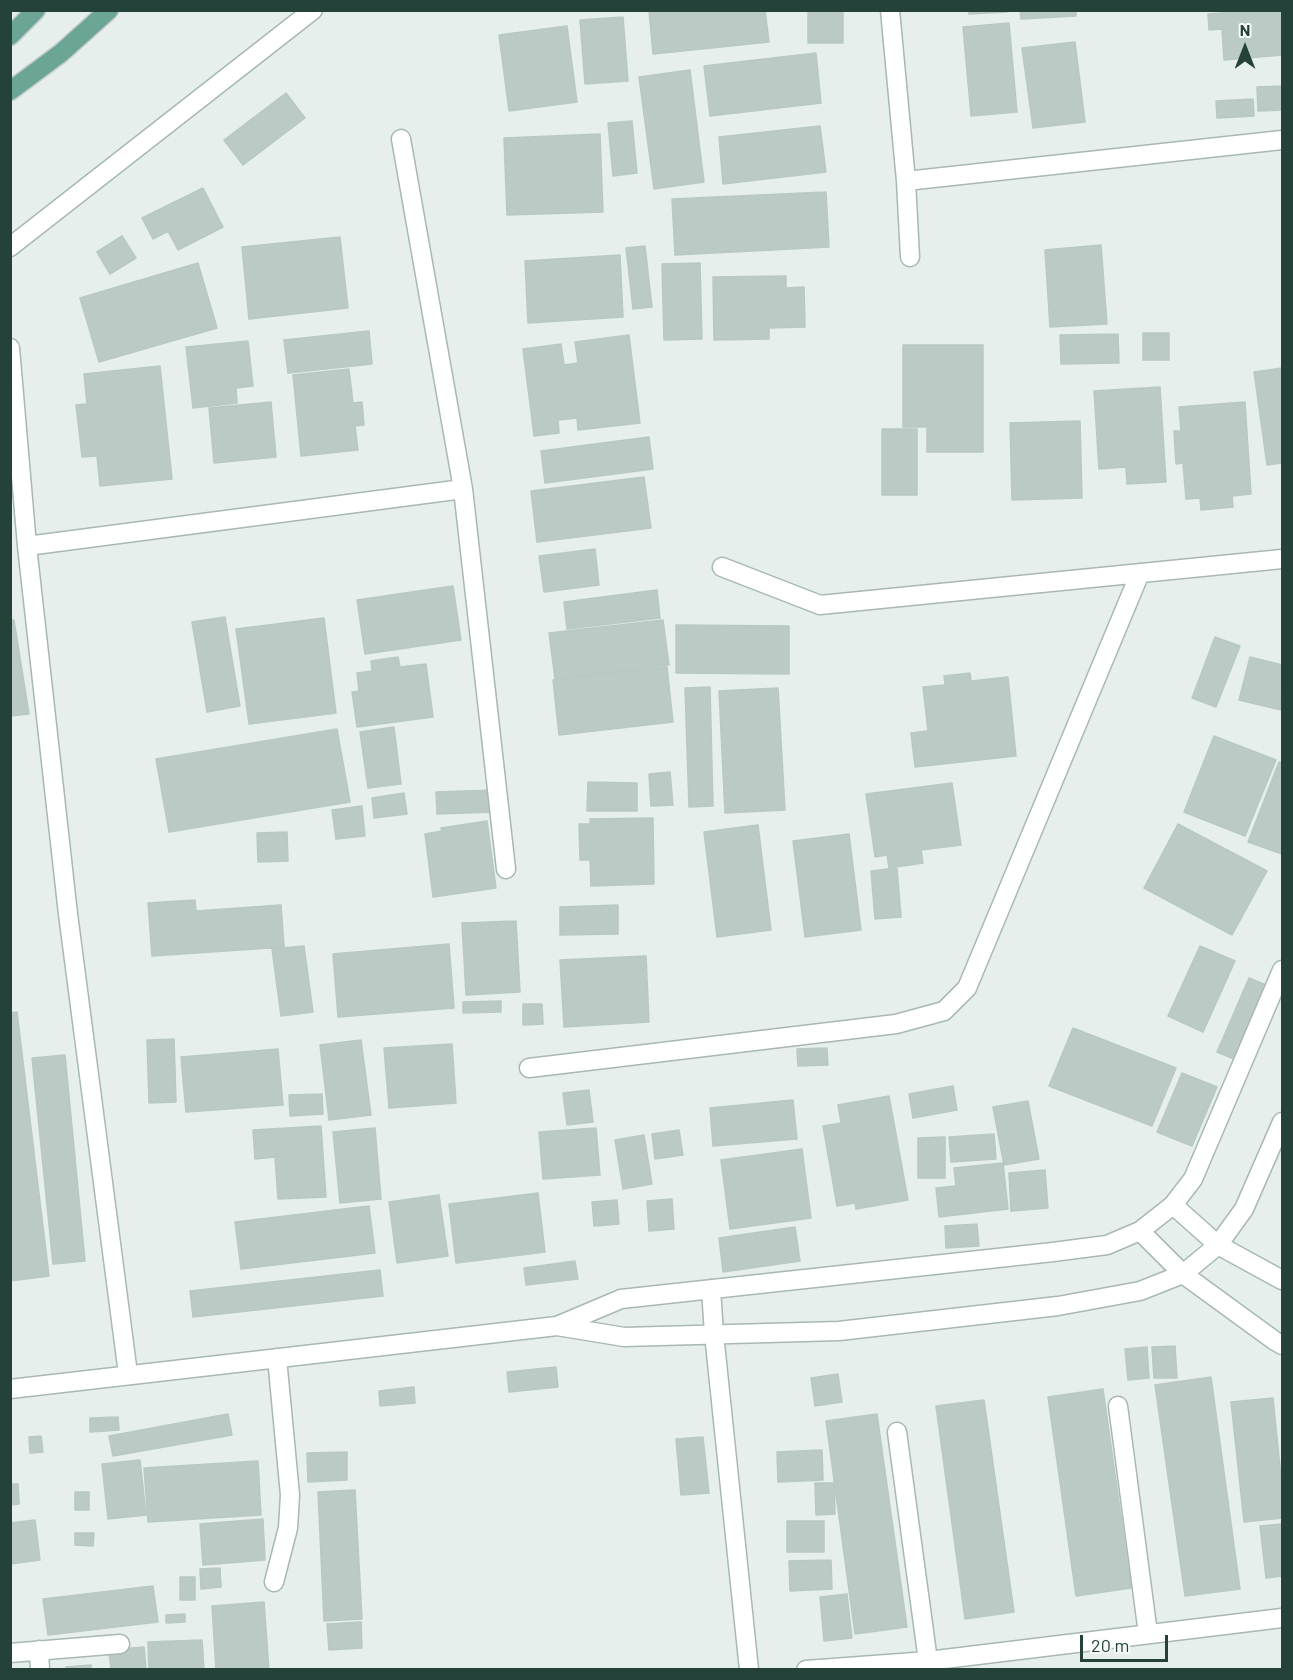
<!DOCTYPE html>
<style>
body{margin:0}
#map{position:relative;width:1293px;height:1680px;overflow:hidden;background:#e6efeb;font-family:Barlow,sans-serif}
canvas{display:block}
.frame{position:absolute;inset:0;border:12px solid #24423a;pointer-events:none}
.north{position:absolute;left:1215px;top:18px;width:60px;height:60px;-webkit-text-stroke:4px #f7fbf9;paint-order:stroke;rotate:0deg;font-size:16px;font-weight:700;line-height:24px;text-align:center;color:#24423a}
.north::after{content:'';display:block;margin:auto;width:21px;height:27px;background:#24423a;clip-path:polygon(50% 0,100% 100%,50% 72%,0 100%)}
.scale{position:absolute;left:1080px;top:1635px;width:88px;height:27px;box-sizing:border-box;border:3px solid #24423a;border-top:0;padding-left:8px;font-size:18px;line-height:21px;white-space:nowrap;color:#24423a;-webkit-text-stroke:4px #f7fbf9;paint-order:stroke}
</style>
<div id="map">
<canvas width="1293" height="1680"></canvas>
<div class="frame"></div>
<div class="north">N</div>
<div class="scale">20 m</div>
</div>
<script>
const context = document.querySelector('canvas').getContext('2d');
context.lineJoin = 'round';
function fillPath(path, color) { context.fillStyle = color; context.fill(path, 'evenodd'); }
const toPath = rows => new Path2D(rows.map(r => 'M' + r).join(''));
function stroke(path, color, width, dash) { context.strokeStyle = color; context.lineWidth = width; context.lineCap = dash ? 'butt' : 'round'; context.setLineDash(dash || []); context.stroke(path); }
const building = toPath([
 [649,10,765,10,769,42,653,54,649,10],
 [969,10,1007,10,1007,12,969,14,969,10],
 [1020,10,1076,10,1076,16,1021,19,1020,10],
 [1221,10,1280,10,1282,55,1224,60,1222,29,1209,30,1208,14,1221,13,1221,10],
 [808,11,843,11,843,43,808,43,808,11],
 [623,17,628,81,585,84,580,20,623,17],
 [1009,23,1017,112,971,116,963,27,1009,23],
 [567,26,577,102,509,111,499,35,567,26],
 [1075,42,1085,122,1033,128,1022,48,1075,42],
 [816,53,821,103,710,116,704,66,816,53],
 [690,70,704,182,654,189,639,77,690,70],
 [1282,86,1282,110,1258,111,1257,87,1282,86],
 [286,93,305,118,243,165,224,140,286,93],
 [1253,99,1254,116,1217,118,1216,101,1253,99],
 [632,121,637,173,613,176,608,123,632,121],
 [820,126,826,172,723,184,719,137,820,126],
 [600,134,603,212,507,215,504,138,600,134],
 [203,188,223,227,178,250,168,231,153,239,142,218,203,188],
 [826,192,829,247,675,255,672,199,826,192],
 [122,236,136,258,110,274,97,252,122,236],
 [340,237,348,308,249,319,242,247,340,237],
 [1101,245,1107,324,1050,327,1045,250,1101,245],
 [645,246,652,307,633,309,626,248,645,246],
 [620,255,623,317,528,323,525,261,620,255],
 [198,263,217,328,99,362,80,298,198,263],
 [700,263,702,339,664,340,662,264,700,263],
 [786,276,786,288,804,287,805,327,769,328,769,339,714,340,713,277,786,276],
 [369,331,372,364,288,373,284,340,369,331],
 [1143,333,1169,333,1169,360,1143,360,1143,333],
 [1118,334,1119,363,1061,364,1060,335,1118,334],
 [629,335,640,423,578,430,577,418,558,420,559,433,534,436,523,349,561,344,564,365,578,363,575,342,629,335],
 [248,341,253,386,236,388,237,403,193,408,186,347,248,341],
 [903,345,983,345,983,452,927,452,927,427,903,427,903,345],
 [160,366,172,479,100,486,97,456,82,457,76,405,87,404,84,374,160,366],
 [1282,368,1282,463,1267,465,1254,372,1282,368],
 [349,369,353,403,362,402,364,425,355,426,358,450,301,456,293,375,349,369],
 [1160,387,1166,482,1127,484,1126,467,1099,469,1094,391,1160,387],
 [271,402,276,457,214,463,209,408,271,402],
 [1245,402,1251,494,1232,496,1233,507,1201,510,1200,498,1186,499,1183,463,1176,464,1174,431,1181,431,1179,407,1245,402],
 [1080,421,1082,498,1012,500,1010,423,1080,421],
 [882,429,917,429,917,495,882,495,882,429],
 [649,437,653,469,545,483,541,451,649,437],
 [644,477,651,528,537,542,531,491,644,477],
 [595,549,599,585,544,592,539,556,595,549],
 [453,586,461,640,365,654,357,600,453,586],
 [657,590,660,618,567,629,564,602,657,590],
 [225,617,240,706,207,712,192,622,225,617],
 [324,618,336,713,249,724,236,629,324,618],
 [10,620,14,620,29,714,10,716,10,620],
 [663,620,669,665,555,679,549,633,663,620],
 [676,625,789,626,789,674,676,673,676,625],
 [1215,637,1240,646,1216,707,1192,698,1215,637],
 [398,657,400,667,426,664,433,717,357,727,352,692,359,691,357,673,372,671,371,661,398,657],
 [1250,657,1282,665,1281,710,1239,700,1250,657],
 [667,667,673,722,559,735,553,680,667,667],
 [970,673,971,681,1008,677,1016,756,915,767,911,733,928,731,923,687,945,685,944,676,970,673],
 [710,687,713,806,689,807,685,688,710,687],
 [778,688,785,810,725,813,719,691,778,688],
 [394,727,401,784,368,788,360,732,394,727],
 [337,729,350,802,169,832,156,759,337,729],
 [1214,736,1276,760,1245,836,1184,812,1214,736],
 [1279,762,1282,763,1282,854,1248,842,1279,762],
 [670,772,673,805,651,806,649,774,670,772],
 [588,782,637,783,637,811,587,811,588,782],
 [952,783,961,845,921,850,923,863,889,868,887,855,875,857,866,794,952,783],
 [495,790,495,812,437,814,436,792,495,790],
 [404,793,407,814,374,818,372,798,404,793],
 [362,806,365,836,336,839,332,810,362,806],
 [653,818,654,884,591,886,590,860,580,860,579,824,590,824,590,819,653,818],
 [487,821,496,888,433,897,425,834,442,831,441,828,487,821],
 [1178,824,1267,871,1232,935,1144,888,1178,824],
 [758,825,771,930,717,937,704,832,758,825],
 [287,832,288,861,258,862,257,833,287,832],
 [849,834,861,930,805,937,793,841,849,834],
 [897,868,901,917,875,919,871,871,897,868],
 [195,900,196,911,281,905,284,947,152,956,148,903,195,900],
 [618,905,618,934,560,935,560,907,618,905],
 [516,921,520,992,466,995,462,923,516,921],
 [449,944,454,1008,338,1017,333,954,449,944],
 [304,946,313,1012,281,1016,272,949,304,946],
 [1200,946,1235,961,1203,1032,1168,1016,1200,946],
 [646,956,649,1022,564,1027,560,960,646,956],
 [1249,978,1266,985,1234,1059,1217,1052,1249,978],
 [501,1001,501,1012,463,1013,463,1002,501,1001],
 [523,1004,542,1004,543,1024,523,1025,523,1004],
 [17,1012,49,1276,10,1281,10,1013,17,1012],
 [1073,1028,1176,1068,1152,1126,1049,1086,1073,1028],
 [174,1039,176,1102,149,1103,147,1040,174,1039],
 [361,1040,371,1115,329,1120,320,1045,361,1040],
 [452,1044,456,1103,389,1108,384,1048,452,1044],
 [827,1048,828,1065,798,1066,797,1049,827,1048],
 [278,1049,283,1105,186,1112,181,1057,278,1049],
 [65,1055,85,1261,53,1264,32,1058,65,1055],
 [1182,1073,1217,1087,1192,1146,1157,1132,1182,1073],
 [953,1086,957,1110,913,1118,909,1094,953,1086],
 [589,1090,593,1122,567,1125,563,1093,589,1090],
 [322,1094,323,1114,290,1116,289,1095,322,1094],
 [889,1096,908,1200,856,1209,855,1203,837,1206,823,1126,841,1123,838,1105,889,1096],
 [793,1100,797,1139,713,1146,710,1108,793,1100],
 [1028,1101,1039,1159,1004,1165,993,1107,1028,1101],
 [321,1126,326,1197,278,1199,275,1157,255,1159,253,1130,321,1126],
 [375,1128,381,1199,340,1203,333,1132,375,1128],
 [596,1128,600,1175,543,1179,539,1132,596,1128],
 [679,1130,683,1155,655,1159,652,1134,679,1130],
 [994,1134,996,1159,951,1162,949,1137,994,1134],
 [644,1135,652,1184,623,1189,615,1140,644,1135],
 [945,1137,945,1178,918,1178,918,1138,945,1137],
 [802,1149,811,1218,730,1229,721,1160,802,1149],
 [1003,1163,1008,1209,939,1217,936,1188,956,1186,954,1168,1003,1163],
 [1045,1170,1048,1208,1011,1211,1009,1173,1045,1170],
 [538,1193,545,1252,456,1263,449,1204,538,1193],
 [439,1195,448,1256,397,1263,389,1202,439,1195],
 [672,1199,674,1229,649,1231,647,1201,672,1199],
 [617,1200,619,1224,594,1226,592,1202,617,1200],
 [369,1206,375,1253,241,1269,235,1222,369,1206],
 [977,1224,979,1246,946,1248,945,1226,977,1224],
 [795,1227,800,1261,723,1272,719,1238,795,1227],
 [575,1261,578,1279,526,1285,524,1268,575,1261],
 [380,1270,383,1296,193,1317,190,1291,380,1270],
 [1175,1346,1177,1378,1154,1378,1152,1347,1175,1346],
 [1147,1347,1149,1378,1128,1380,1125,1349,1147,1347],
 [556,1367,558,1387,509,1392,507,1372,556,1367],
 [838,1374,842,1402,815,1406,811,1378,838,1374],
 [1211,1377,1240,1589,1185,1596,1155,1385,1211,1377],
 [414,1387,415,1403,380,1406,379,1391,414,1387],
 [1103,1389,1131,1588,1076,1596,1048,1397,1103,1389],
 [1273,1398,1281,1477,1282,1477,1282,1518,1244,1522,1231,1402,1273,1398],
 [984,1400,1014,1612,965,1619,936,1406,984,1400],
 [228,1414,232,1435,113,1456,109,1436,228,1414],
 [877,1414,907,1627,855,1634,826,1421,877,1414],
 [118,1417,119,1430,90,1432,90,1418,118,1417],
 [41,1436,43,1452,30,1453,29,1437,41,1436],
 [703,1437,709,1493,681,1495,676,1439,703,1437],
 [822,1450,823,1480,778,1482,777,1452,822,1450],
 [347,1452,347,1480,308,1482,307,1453,347,1452],
 [140,1460,146,1515,108,1519,102,1464,140,1460],
 [258,1461,261,1515,148,1522,144,1468,258,1461],
 [815,1483,834,1483,835,1514,816,1515,815,1483],
 [10,1484,18,1484,19,1504,10,1505,10,1484],
 [355,1490,362,1619,324,1621,318,1492,355,1490],
 [75,1492,89,1492,89,1510,75,1510,75,1492],
 [263,1519,265,1560,203,1565,200,1524,263,1519],
 [35,1520,40,1560,10,1564,10,1523,35,1520],
 [787,1521,824,1521,824,1552,787,1552,787,1521],
 [1282,1524,1282,1576,1266,1578,1260,1526,1282,1524],
 [75,1533,94,1533,93,1546,75,1545,75,1533],
 [831,1560,832,1589,790,1591,789,1561,831,1560],
 [220,1568,221,1587,201,1589,200,1569,220,1568],
 [180,1577,195,1577,195,1600,180,1600,180,1577],
 [153,1586,158,1622,48,1635,43,1599,153,1586],
 [847,1594,852,1638,824,1641,820,1597,847,1594],
 [264,1602,269,1670,216,1670,212,1606,264,1602],
 [185,1614,185,1622,166,1623,166,1615,185,1614],
 [361,1622,362,1648,329,1650,327,1624,361,1622],
 [202,1640,204,1670,149,1670,148,1642,202,1640],
 [144,1647,146,1670,111,1670,109,1650,144,1647],
 [91,1665,91,1670,66,1670,66,1667,91,1665]
]);
fillPath(building, '#bbcac4');
stroke(building, '#b8c9c2', 1.5);
const minor = toPath([
 [890,10,906,181,910,257],
 [401,139,463,489,506,869],
 [906,181,1282,140],
 [10,247,313,10],
 [10,348,27,546,68,914,128,1374],
 [27,546,463,489],
 [722,567,820,605,1282,559],
 [529,1068,896,1024,944,1011,967,988,1140,573],
 [1173,1205,1218,1245,1282,1280],
 [1140,1231,1183,1274,1275,1341,1282,1345],
 [711,1289,714,1334,749,1670],
 [557,1326,621,1299,1053,1252,1107,1245,1140,1231,1173,1205,1193,1179,1282,970],
 [10,1389,557,1326,624,1337,839,1331,1058,1306,1140,1291,1183,1274,1218,1245,1244,1209,1282,1122],
 [1118,1406,1148,1634],
 [897,1432,928,1661],
 [274,1582,288,1528,290,1495,277,1358],
 [39,1650,40,1670],
 [10,1653,120,1644],
 [806,1670,928,1661,1282,1618]
]);
const major = toPath([
 [10,36,36,10],
 [10,91,61,53,109,10]
]);
stroke(minor, '#a8b8b2', 21);
stroke(major, '#c2cac8', 21);
stroke(minor, '#fff', 18);
stroke(major, '#6aa596', 18);
</script>
